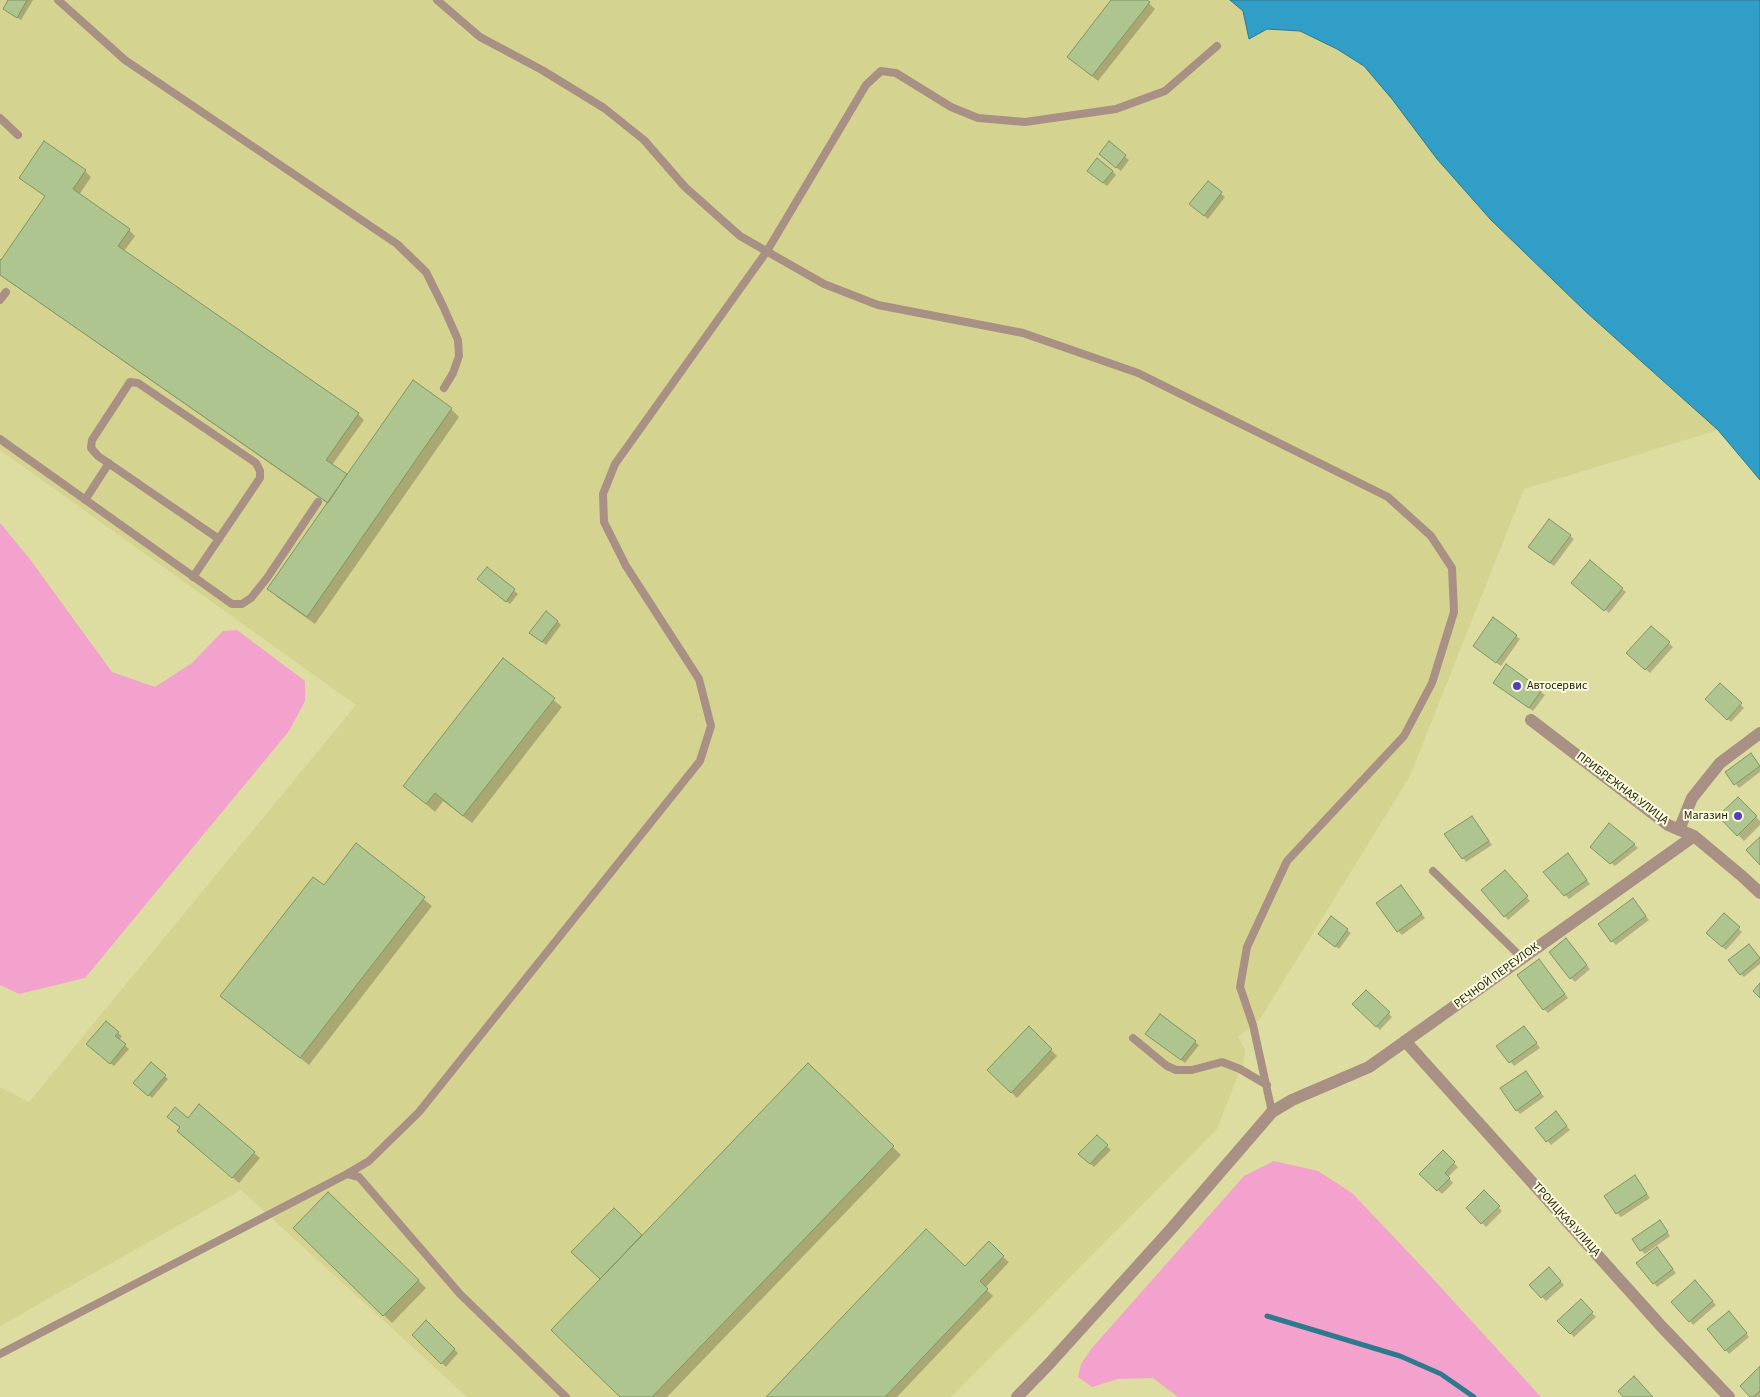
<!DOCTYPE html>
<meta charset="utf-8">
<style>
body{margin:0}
canvas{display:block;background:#dddca1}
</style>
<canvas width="1760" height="1397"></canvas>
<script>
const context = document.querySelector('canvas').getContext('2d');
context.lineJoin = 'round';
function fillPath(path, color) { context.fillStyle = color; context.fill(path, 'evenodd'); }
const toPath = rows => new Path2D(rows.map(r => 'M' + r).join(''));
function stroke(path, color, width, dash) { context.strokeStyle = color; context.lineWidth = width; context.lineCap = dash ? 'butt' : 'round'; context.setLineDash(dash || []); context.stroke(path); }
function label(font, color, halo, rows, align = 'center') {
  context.font = font + ' "Source Sans 3",sans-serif'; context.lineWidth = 4; context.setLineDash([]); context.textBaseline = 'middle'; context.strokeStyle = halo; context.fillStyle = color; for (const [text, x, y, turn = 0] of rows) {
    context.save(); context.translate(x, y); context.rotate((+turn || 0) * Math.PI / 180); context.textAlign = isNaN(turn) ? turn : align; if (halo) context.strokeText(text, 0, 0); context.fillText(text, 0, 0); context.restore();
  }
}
fillPath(toPath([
 [0,0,1230,0,1267,29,1300,31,1337,49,1364,66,1392,99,1437,159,1491,220,1585,311,1718,430,1524,489,1410,776,1260,1019,1238,1037,1245,1050,1244,1060,1217,1129,951,1397,467,1397,241,1190,0,1326,0,1087,29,1102,356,705,0,450]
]), '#d4d390');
fillPath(toPath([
 [0,523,29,558,112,672,155,687,192,663,223,631,237,630,305,681,305,701,289,731,85,978,19,994,0,985],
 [1274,1161,1318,1171,1352,1193,1424,1269,1541,1397,1178,1397,1153,1378,1118,1379,1092,1387,1078,1377,1081,1364,1092,1348,1244,1176]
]), '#f2a2cc');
const water = toPath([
 [1230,0,1760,0,1760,480,1718,430,1585,311,1491,220,1437,159,1392,99,1364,66,1337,49,1300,31,1267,29,1249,39,1243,11,1230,0]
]);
fillPath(water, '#309ec6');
stroke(water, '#2d7a8f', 1);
fillPath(toPath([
 [10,0,33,0,21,20,4,9],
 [1113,0,1145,0,1155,9,1098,81,1075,62],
 [45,143,85,171,91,177,79,195,129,230,135,236,124,251,358,414,364,420,332,465,347,476,451,409,459,417,315,624,277,597,269,589,328,504,0,275,0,261,1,262,46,197,20,178],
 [1109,143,1129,160,1121,171,1104,158],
 [1112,171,1116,175,1107,186,1092,174],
 [1208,183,1225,197,1208,219,1195,208],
 [1570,536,1574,539,1554,566,1534,551],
 [487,568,518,594,510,604,482,583],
 [1577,586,1622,589,1626,592,1609,613],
 [557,621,561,625,546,645,535,636],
 [1651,627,1673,647,1650,673,1628,653],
 [1516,636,1520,639,1501,666,1478,650],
 [504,660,562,707,472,823,443,801,435,812,405,786],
 [1506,666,1545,695,1533,711,1498,686],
 [1720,685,1744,708,1731,722,1706,699],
 [1754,759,1760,766,1760,772,1739,788,1727,773],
 [1738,799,1760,821,1760,825,1744,841,1720,816],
 [1475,821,1492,845,1466,862,1446,834],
 [1610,825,1638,848,1615,866,1595,851],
 [356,845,432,906,309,1065,230,1004],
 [1571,859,1590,884,1569,899,1545,872],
 [1508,875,1530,901,1508,920,1505,916],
 [1404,890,1425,918,1402,935,1398,931],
 [1636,904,1649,920,1616,945,1612,941],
 [1724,915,1742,932,1726,950,1707,933],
 [1331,918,1351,933,1339,949,1323,937],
 [1570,944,1590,969,1575,982,1571,978],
 [1752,949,1760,959,1760,964,1744,977,1741,974],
 [1539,960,1568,998,1548,1013,1544,1009],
 [1366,991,1392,1017,1380,1030,1354,1004],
 [1029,1028,1057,1056,1017,1098,989,1070],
 [1527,1031,1540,1048,1514,1066,1498,1046],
 [118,1033,122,1036,119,1040,129,1049,114,1066,92,1047],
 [1151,1037,1195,1042,1199,1045,1185,1063],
 [808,1065,901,1155,667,1397,622,1397,601,1279,573,1252,614,1209,642,1237],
 [1526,1072,1544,1097,1520,1114,1517,1110],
 [165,1076,168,1079,152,1098,139,1087],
 [1559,1117,1570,1130,1551,1145,1537,1128],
 [188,1120,254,1153,260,1158,239,1183,185,1136,181,1128,175,1123],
 [1097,1136,1111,1150,1094,1167,1080,1154],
 [1443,1152,1458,1167,1448,1177,1453,1183,1442,1194,1421,1174],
 [1635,1177,1650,1198,1621,1217,1617,1213],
 [1484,1192,1502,1211,1486,1227,1468,1208],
 [328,1193,426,1288,392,1323,294,1228],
 [1663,1226,1670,1236,1645,1254,1641,1250],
 [1661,1253,1676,1273,1657,1287,1654,1283],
 [1003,1257,1009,1262,985,1288,993,1296,897,1397,768,1397,965,1268],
 [1549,1269,1564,1285,1546,1301,1531,1285],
 [1699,1286,1716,1305,1693,1325,1690,1321],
 [1581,1301,1596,1317,1574,1337,1559,1321],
 [1733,1317,1749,1337,1729,1354,1726,1350],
 [426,1322,458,1353,446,1367,413,1335],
 [1760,1368,1760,1397,1752,1397]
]), '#0003');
stroke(toPath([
 [1267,1316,1400,1356,1441,1374,1474,1397]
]), '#2d7a8f', 5);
const building = toPath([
 [8,0,27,0,17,18,3,9,8,0],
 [1111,0,1147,0,1150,2,1092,76,1067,57,1111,0],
 [44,141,86,170,73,189,130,229,118,246,359,413,326,460,347,474,328,503,0,275,0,259,1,260,45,196,19,178,44,141],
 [1109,141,1126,155,1116,168,1099,154,1109,141],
 [1097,158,1113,171,1103,183,1087,171,1097,158],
 [1208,181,1222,192,1204,216,1189,204,1208,181],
 [413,380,452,408,307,617,267,589,413,380],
 [1549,519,1571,535,1550,563,1528,547,1549,519],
 [1590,560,1623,588,1604,611,1571,583,1590,560],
 [487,567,515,589,506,602,477,579,487,567],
 [546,611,558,621,542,642,529,633,546,611],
 [1493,617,1517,635,1496,663,1473,646,1493,617],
 [1651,626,1670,642,1645,670,1626,653,1651,626],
 [503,658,555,698,463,816,435,793,426,804,403,786,503,658],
 [1506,664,1542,690,1529,708,1493,683,1506,664],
 [1720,683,1742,703,1727,720,1705,699,1720,683],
 [1751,753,1760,766,1734,785,1725,772,1751,753],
 [1738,797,1757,816,1737,836,1718,816,1738,797],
 [1472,816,1489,841,1462,859,1444,834,1472,816],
 [1609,823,1635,844,1610,864,1590,847,1609,823],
 [1760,837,1760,865,1746,850,1760,837],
 [356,843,425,897,300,1058,220,996,313,877,324,885,356,843],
 [1568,853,1587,880,1564,896,1543,872,1568,853],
 [1505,870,1528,896,1504,917,1481,890,1505,870],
 [1401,885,1422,914,1397,932,1376,903,1401,885],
 [1633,898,1646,916,1611,942,1598,924,1633,898],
 [1724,913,1740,927,1722,947,1706,933,1724,913],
 [1331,916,1348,929,1335,947,1318,934,1331,916],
 [1566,938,1587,965,1570,979,1549,952,1566,938],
 [1749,944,1760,958,1740,975,1728,960,1749,944],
 [1539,959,1565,994,1543,1010,1517,975,1539,959],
 [1760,983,1760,998,1753,991,1760,983],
 [1366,990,1390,1012,1376,1027,1352,1004,1366,990],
 [1160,1014,1196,1041,1181,1060,1145,1034,1160,1014],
 [106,1021,119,1032,115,1036,126,1044,110,1064,86,1044,106,1021],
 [1029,1026,1052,1049,1011,1093,987,1070,1029,1026],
 [1524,1026,1537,1043,1509,1063,1496,1046,1524,1026],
 [151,1062,166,1075,148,1096,133,1083,151,1062],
 [808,1063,894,1146,652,1397,620,1397,551,1330,808,1063],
 [1526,1071,1541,1093,1516,1111,1500,1088,1526,1071],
 [199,1104,255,1152,232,1178,177,1131,180,1127,167,1117,175,1107,188,1118,199,1104],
 [1556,1111,1567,1126,1546,1142,1535,1128,1556,1111],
 [1097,1135,1108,1145,1090,1164,1078,1154,1097,1135],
 [1443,1150,1455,1162,1445,1173,1450,1178,1437,1191,1419,1174,1443,1150],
 [1635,1175,1647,1194,1616,1214,1604,1196,1635,1175],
 [1484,1190,1500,1206,1481,1224,1466,1208,1484,1190],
 [328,1192,419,1280,383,1316,293,1228,328,1192],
 [614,1208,642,1235,600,1279,571,1252,614,1208],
 [1660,1220,1668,1232,1640,1251,1632,1239,1660,1220],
 [926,1229,965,1266,989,1241,1004,1256,980,1281,988,1289,885,1397,766,1397,926,1229],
 [1657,1247,1673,1269,1653,1284,1636,1263,1657,1247],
 [1549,1267,1561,1281,1541,1298,1529,1285,1549,1267],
 [1695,1280,1713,1301,1689,1322,1671,1302,1695,1280],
 [1581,1299,1593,1312,1570,1334,1557,1321,1581,1299],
 [1729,1311,1747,1333,1725,1351,1707,1329,1729,1311],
 [426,1320,455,1349,441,1364,412,1335,426,1320],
 [1760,1366,1760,1391,1753,1397,1750,1397,1740,1386,1760,1366],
 [1634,1376,1653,1397,1623,1397,1618,1391,1634,1376]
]);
fillPath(building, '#aec590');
stroke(building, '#809663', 1);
stroke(toPath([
 [58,0,125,60,397,244,426,272,443,306,458,340,459,356,453,373,444,388],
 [437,0,480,37,542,70,604,108,644,140,685,187,740,236,824,284,878,305,1023,333,1138,373,1388,497,1431,536,1452,568,1454,612,1432,683,1404,736,1287,861,1247,947,1240,987,1253,1025,1272,1112],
 [0,118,18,135],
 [0,300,6,292],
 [0,439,232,604,242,604,251,598,267,578,318,502],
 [85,500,109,463],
 [193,577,260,478,260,471,256,463,138,383,130,382,92,440,91,448,98,456,219,539],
 [1433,871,1522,958],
 [1133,1038,1167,1066,1176,1070,1192,1070,1222,1062,1240,1069,1267,1085],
 [347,1174,369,1161,419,1112,700,761,711,726,699,679,626,566,604,522,603,494,615,464,767,251,866,85,881,71,896,73,951,107,978,118,1025,122,1116,109,1165,91,1217,46],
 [0,1354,347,1174,359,1177,460,1294,566,1397]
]), '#a89084', 8);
stroke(toPath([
 [1531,720,1668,825,1694,836,1743,877,1760,893],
 [1679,830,1692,798,1720,763,1760,733],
 [1405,1041,1662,1327,1729,1397],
 [1017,1397,1049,1364,1172,1228,1272,1112,1292,1100,1369,1067,1694,836]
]), '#a89084', 12);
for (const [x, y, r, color] of [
 [1517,686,5,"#583eb6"],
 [1738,816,5,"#583eb6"]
]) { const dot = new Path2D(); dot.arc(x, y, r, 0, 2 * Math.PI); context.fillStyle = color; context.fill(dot); stroke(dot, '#fbfbde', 2); }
label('12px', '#26260e', '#fbfbde', [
 ["Автосервис",1527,686],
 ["Магазин",1728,816,"right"]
], 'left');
label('12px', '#26260e', '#fbfbde', [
 ["ПРИБРЕЖНАЯ УЛИЦА",1622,789,37],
 ["РЕЧНОЙ ПЕРЕУЛОК",1497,976,-36],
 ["ТРОИЦКАЯ УЛИЦА",1566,1220,48]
]);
</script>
